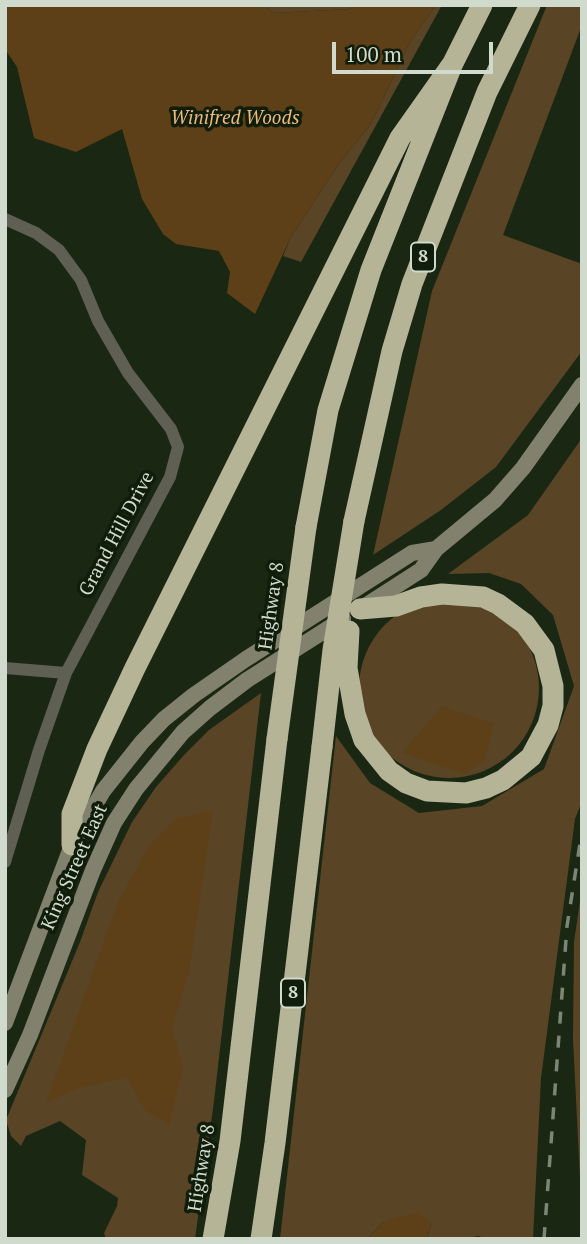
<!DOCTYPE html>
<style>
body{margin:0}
#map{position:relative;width:587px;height:1244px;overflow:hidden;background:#192713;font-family:"PT Serif",serif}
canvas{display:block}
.frame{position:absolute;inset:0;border:7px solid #d0dacd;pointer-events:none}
.scale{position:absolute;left:332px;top:42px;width:161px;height:32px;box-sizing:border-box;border:4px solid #d0dacd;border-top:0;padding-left:9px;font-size:21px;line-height:24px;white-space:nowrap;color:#d0dacd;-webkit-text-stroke:5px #0f1d0a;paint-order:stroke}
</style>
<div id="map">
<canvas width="587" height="1244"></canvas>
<div class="frame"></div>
<div class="scale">100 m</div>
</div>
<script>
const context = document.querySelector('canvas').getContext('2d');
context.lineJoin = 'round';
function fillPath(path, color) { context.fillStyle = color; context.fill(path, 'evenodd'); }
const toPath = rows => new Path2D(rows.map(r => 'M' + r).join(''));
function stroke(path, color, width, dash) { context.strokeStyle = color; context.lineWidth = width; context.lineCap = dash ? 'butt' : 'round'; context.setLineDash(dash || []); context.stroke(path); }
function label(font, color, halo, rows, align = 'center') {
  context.font = font + ' "PT Serif",serif'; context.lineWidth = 7; context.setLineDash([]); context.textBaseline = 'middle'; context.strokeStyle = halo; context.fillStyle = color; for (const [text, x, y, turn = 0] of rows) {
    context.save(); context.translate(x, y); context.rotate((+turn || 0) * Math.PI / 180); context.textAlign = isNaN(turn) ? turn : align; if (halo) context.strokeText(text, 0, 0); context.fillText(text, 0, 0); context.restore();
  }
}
fillPath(toPath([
 [265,5,353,5,350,9,273,13],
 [436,5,442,5,301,262,283,256,291,237,338,165,371,124,410,42],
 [547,5,582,5,582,25,503,235,582,264,582,351,496,467,441,510,373,555,432,291],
 [582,438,582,801,575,819,541,1078,533,1239,488,1239,478,1236,464,1239,427,1239,431,1223,384,1221,367,1239,280,1239,336,736,370,783,419,813,482,806,544,769,574,686,553,615,521,584,489,573,448,574,528,515],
 '359 688a90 90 0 1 1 180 0a90 90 0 1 1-180 0Z',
 [261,693,214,1101,195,1239,106,1239,104,1233,117,1206,118,1198,82,1175,86,1140,60,1121,26,1136,21,1146,11,1136,6,1120,80,942,98,892,132,822,156,787,184,755,209,730],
 [582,887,582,1219,573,1039,574,942]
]), '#5a4426');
fillPath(toPath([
 [5,5,265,5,273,13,350,9,353,5,436,5,410,42,371,124,338,165,291,237,255,314,227,293,230,272,219,251,176,244,163,234,142,199,122,129,76,152,34,138,17,67,5,49],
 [442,706,494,724,485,761,464,774,402,753],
 [213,811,189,972,172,1028,183,1069,169,1125,145,1110,126,1077,75,1089,46,1103,118,902,149,846,175,819],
 [418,1212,431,1223,427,1239,367,1239,384,1221]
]), '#5d4017');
stroke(toPath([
 [5,219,36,233,59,250,81,280,98,321,128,373,171,429,178,447,170,477,66,673,39,750,5,862],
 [5,668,66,673]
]), '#5f5f53', 12);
stroke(toPath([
 [362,608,421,570,436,549,495,500,523,468,582,385],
 [5,1023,72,845,103,791,142,742,164,719,194,695,246,659,412,553,436,549],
 [5,1090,30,1035,93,870,114,823,136,789,183,732,210,708,247,680,343,619]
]), '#82816e', 16);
stroke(toPath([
 [354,521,392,351,412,284,487,92,530,5],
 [306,527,328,410,371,270,453,63,482,5],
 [360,609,396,606,421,597,442,594,483,597,498,604,525,624,544,650,553,686,553,706,548,725,531,757,503,780,486,788,466,793,427,791,406,783,389,771,364,740],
 [72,845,72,814,97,749,135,668,400,138,453,63],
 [213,1239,230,1141,277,739],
 [261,1239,275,1143,322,747]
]), '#b5b496', 21);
stroke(toPath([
 [544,1239,567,926,582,831]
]), '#7a8676', 3.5, [12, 12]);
stroke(toPath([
 [349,631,347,668,355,714,364,740],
 [277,739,306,527],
 [322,747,333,650,354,521]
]), '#b5b496', 21);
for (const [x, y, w] of [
 [423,257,24],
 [293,993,24]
]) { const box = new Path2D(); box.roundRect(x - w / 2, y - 14.5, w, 29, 5); context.fillStyle = '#0f1d0a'; context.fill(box); stroke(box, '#d0dacd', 2); }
label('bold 18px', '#d0dacd', null, [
 ["8",423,257],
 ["8",293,993]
]);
label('italic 19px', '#edbb7b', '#0f1d0a', [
 ["Winifred Woods",235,119]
]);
label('19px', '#d0dacd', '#0f1d0a', [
 ["Grand Hill Drive",117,534,-62],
 ["Highway 8",272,606,-82],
 ["King Street East",75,867,-66],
 ["Highway 8",202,1168,-81]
]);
</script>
